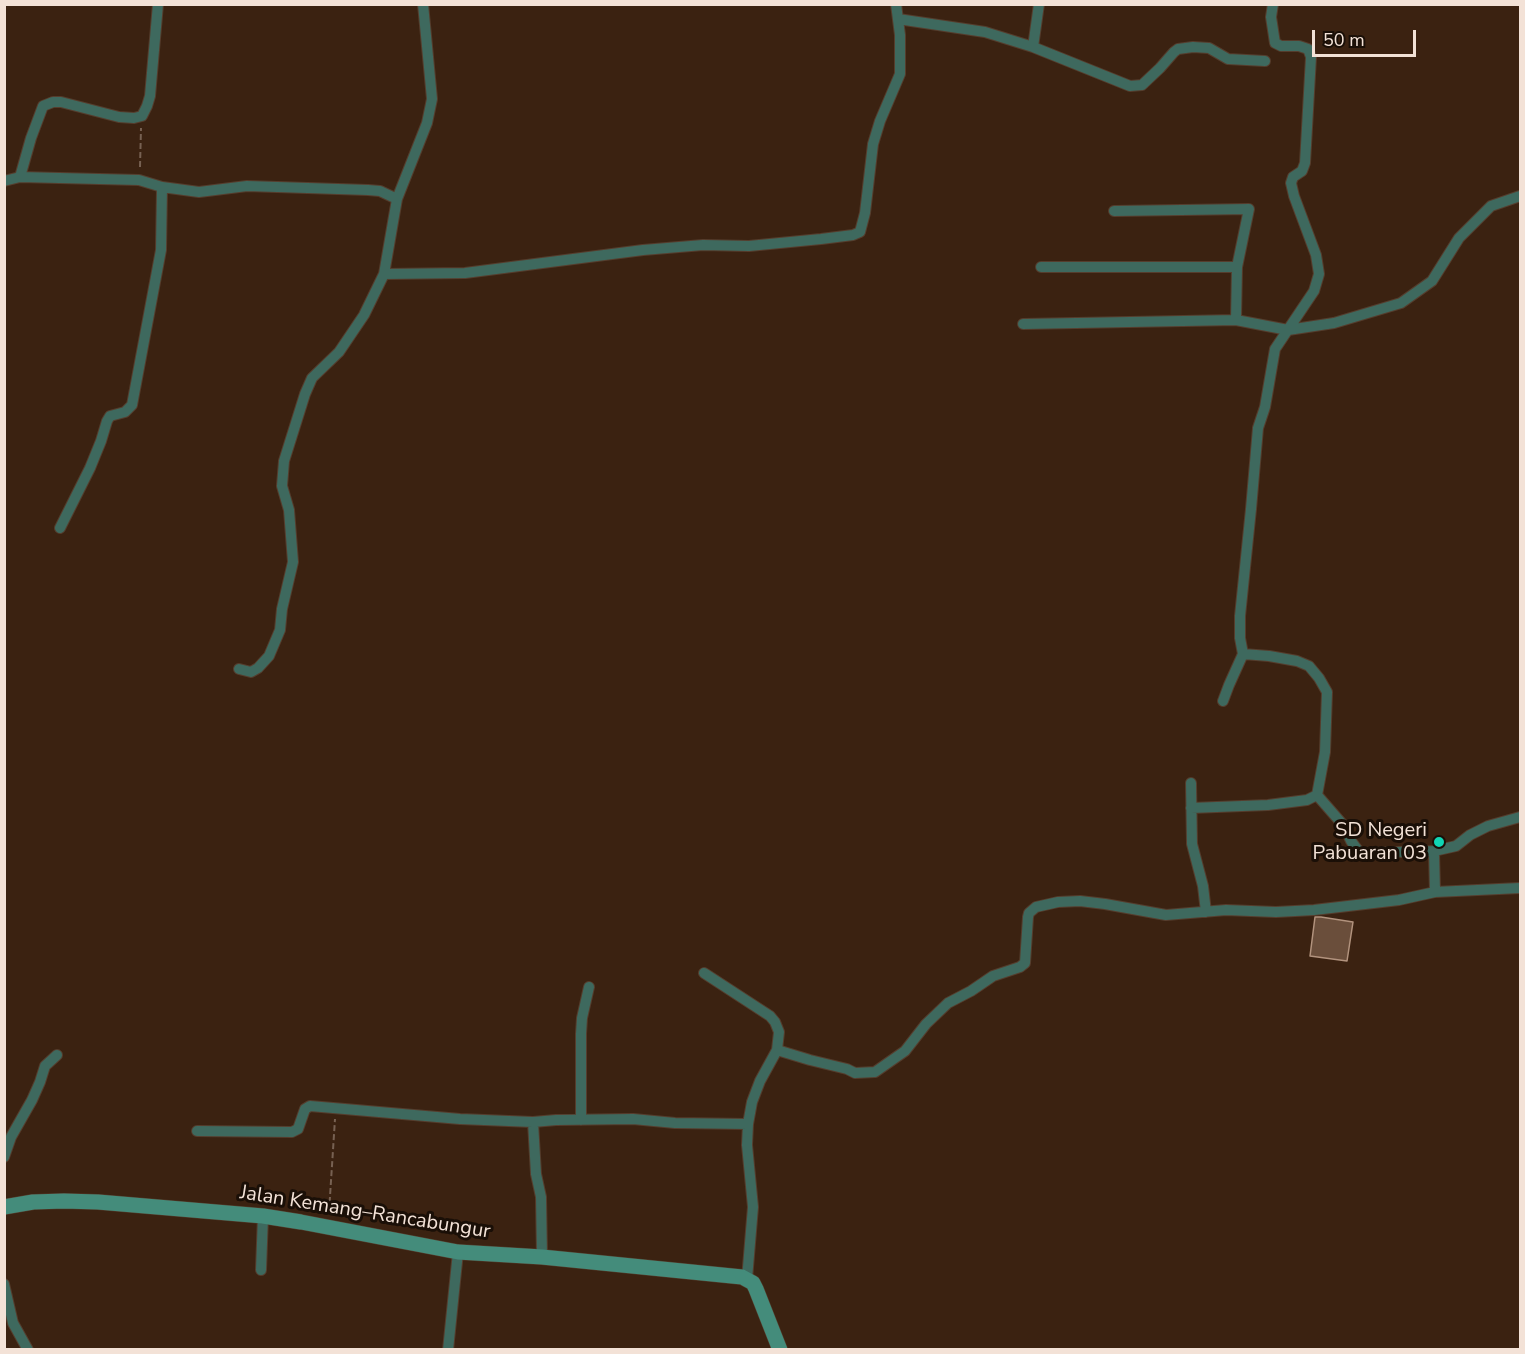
<!DOCTYPE html>
<meta charset="utf-8">
<style>
body{margin:0}
#map{position:relative;width:1525px;height:1354px;overflow:hidden;background:#3b2211;font-family:"Nunito Sans",sans-serif}
canvas{display:block}
.frame{position:absolute;inset:0;border:6px solid #f3e2d7;pointer-events:none}
.scale{position:absolute;left:1312px;top:30px;width:104px;height:27px;box-sizing:border-box;border:3px solid #f3e2d7;border-top:0;padding-left:8px;font-size:18px;line-height:21px;white-space:nowrap;color:#f3e2d7;-webkit-text-stroke:4px #1a0f07;paint-order:stroke}
</style>
<div id="map">
<canvas width="1525" height="1354"></canvas>
<div class="frame"></div>
<div class="scale">50 m</div>
</div>
<script>
const context = document.querySelector('canvas').getContext('2d');
context.lineJoin = 'round';
function fillPath(path, color) { context.fillStyle = color; context.fill(path, 'evenodd'); }
const toPath = rows => new Path2D(rows.map(r => 'M' + r).join(''));
function stroke(path, color, width, dash) { context.strokeStyle = color; context.lineWidth = width; context.lineCap = dash ? 'butt' : 'round'; context.setLineDash(dash || []); context.stroke(path); }
function label(font, color, halo, rows, align = 'center') {
  context.font = font + ' "Nunito Sans",sans-serif'; context.lineWidth = 6; context.setLineDash([]); context.textBaseline = 'middle'; context.strokeStyle = halo; context.fillStyle = color; for (const [text, x, y, turn = 0] of rows) {
    context.save(); context.translate(x, y); context.rotate((+turn || 0) * Math.PI / 180); context.textAlign = isNaN(turn) ? turn : align; if (halo) context.strokeText(text, 0, 0); context.fillText(text, 0, 0); context.restore();
  }
}
const building = toPath([
 [1315,917,1321,917,1353,922,1347,961,1310,956,1315,917]
]);
fillPath(building, '#6a4e3b');
stroke(building, '#b2937e', 1.5);
const street = toPath([
 [1273,4,1271,17,1275,43,1281,46,1299,46,1308,49,1311,57,1305,163,1302,171,1293,177,1291,183,1294,196,1316,255,1319,274,1314,291,1275,349,1265,407,1258,428,1251,509,1240,616,1240,638,1243,654,1269,656,1297,661,1309,666,1319,678,1327,692,1325,752,1317,795],
 [898,19,985,32,1033,47,1130,86,1142,85,1160,68,1174,52,1178,49,1193,47,1209,48,1228,59,1265,61],
 [1033,47,1039,4],
 [20,177,31,138,43,106,53,102,61,102,119,117,134,118,142,116,147,106,150,96,158,4],
 [4,181,20,177,139,180,162,187,199,192,247,186,368,190,380,191,397,199,384,274,364,315,339,352,312,378,305,394,284,461,282,486,289,510,293,562,282,609,280,630,269,656,258,668,251,672,239,669],
 [397,199,427,123,432,99,423,4],
 [1114,211,1249,209,1237,267],
 [1041,267,1237,267,1236,320],
 [384,274,465,273,643,250,703,245,749,246,821,239,853,235,860,232,865,213,873,144,880,121,900,74,900,35,896,4],
 [1023,324,1236,320,1288,330,1334,323,1401,303,1432,281,1459,238,1491,206,1520,196],
 [60,528,90,468,101,441,107,421,110,416,125,412,132,405,161,250,162,187],
 [1223,701,1229,685,1243,654],
 [1191,783,1192,844,1203,886,1206,912],
 [1191,808,1268,805,1307,800,1317,795,1344,826,1351,841,1360,853,1434,851,1435,892],
 [1434,851,1456,846,1470,835,1488,826,1520,817],
 [704,973,770,1016,775,1022,779,1032,777,1050],
 [581,1120,581,1034,582,1018,589,987],
 [533,1122,536,1174,541,1197,542,1257],
 [197,1131,292,1132,298,1129,305,1109,310,1106,460,1119,533,1122,556,1120,633,1119,675,1123,748,1124,752,1102,760,1081,777,1050,810,1060,847,1069,855,1073,875,1072,905,1051,926,1024,948,1003,971,991,993,976,1020,967,1025,963,1028,917,1029,913,1036,907,1058,902,1080,901,1105,904,1166,915,1226,910,1276,912,1314,910,1399,900,1435,892,1520,888],
 [4,1157,11,1137,32,1100,40,1082,45,1066,57,1055],
 [261,1270,263,1216],
 [747,1279,753,1207,747,1145,748,1124],
 [4,1284,13,1323,28,1350],
 [448,1350,458,1252]
]);
const secondary = toPath([
 [4,1207,33,1202,64,1201,98,1202,263,1216,301,1222,458,1252,542,1257,742,1277,753,1283,756,1289,780,1350]
]);
stroke(street, '#553d2d', 12);
stroke(secondary, '#553d2d', 16);
stroke(toPath([
 [140,167,141,128],
 [329,1212,335,1119]
]), '#776152', 2, [6, 3]);
stroke(street, '#3e695e', 10);
stroke(secondary, '#448c7b', 15);
for (const [x, y, r, color] of [
 [1439,842,6,"#10d5b4"]
]) { const dot = new Path2D(); dot.arc(x, y, r, 0, 2 * Math.PI); context.fillStyle = color; context.fill(dot); stroke(dot, '#1a0f07', 2); }
label('20px', '#f3e2d7', '#1a0f07', [
 ["SD Negeri",1427,831],
 ["Pabuaran 03",1427,854]
], 'right');
label('20px', '#f3e2d7', '#1a0f07', [
 ["Jalan Kemang–Rancabungur",365,1213,9]
]);
</script>
